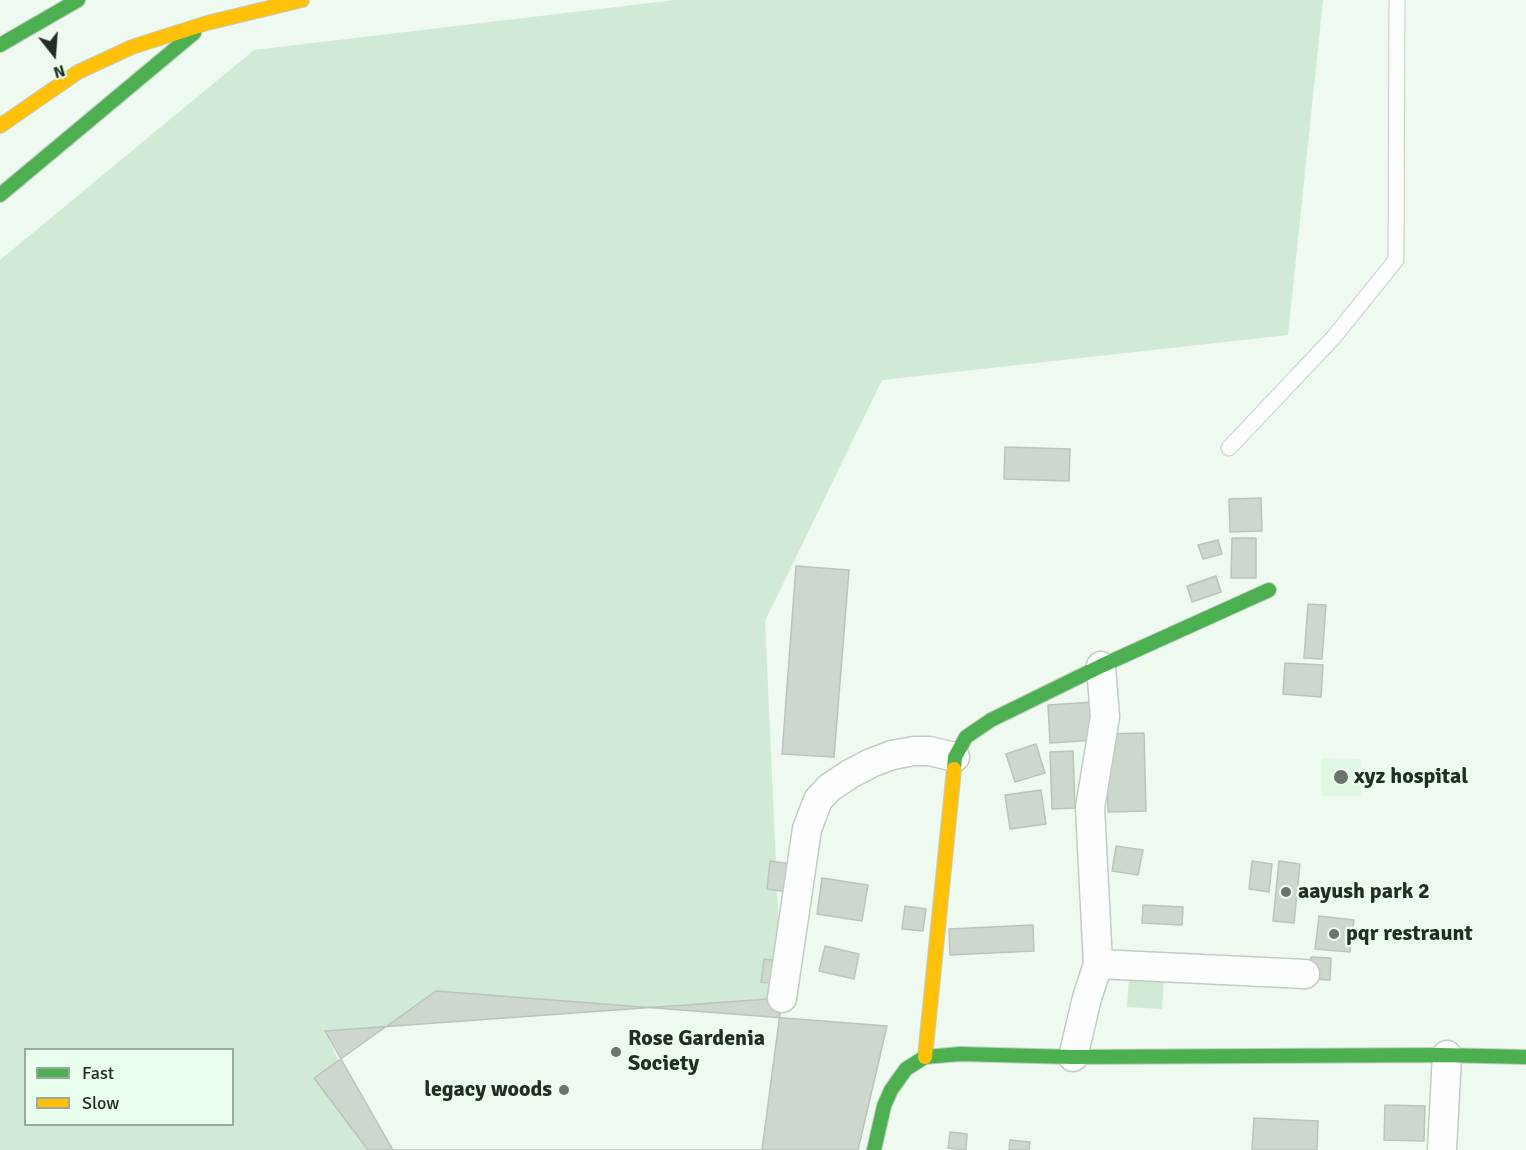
<!DOCTYPE html>
<style>
body{margin:0}
#map{position:relative;width:1526px;height:1150px;overflow:hidden;background:#eef9f0;font-family:Signika,sans-serif}
canvas{display:block}
.legend{position:absolute;left:24px;top:1048px;width:210px;height:78px;box-sizing:border-box;background:#e9feec;border:2px solid #9aaa9c;margin:0;padding:8px 10px;list-style:none;font-size:18px;color:#232d25}
.legend li{display:flex;align-items:center;gap:12px;height:30px}
.legend b{width:30px;border:2px solid #9aaa9c}
.north{position:absolute;left:24px;top:24px;width:60px;height:60px;-webkit-text-stroke:4px #e9feec;paint-order:stroke;rotate:163deg;font-size:16px;font-weight:700;line-height:24px;text-align:center;color:#232d25}
.north::after{content:'';display:block;margin:auto;width:21px;height:27px;background:#232d25;clip-path:polygon(50% 0,100% 100%,50% 72%,0 100%)}
</style>
<div id="map">
<canvas width="1526" height="1150"></canvas>
<ul class="legend">
<li><b style="height:8px;background:#4caf50"></b>Fast</li>
<li><b style="height:8px;background:#ffc107"></b>Slow</li>
</ul>
<div class="north">N</div>
</div>
<script>
const context = document.querySelector('canvas').getContext('2d');
context.lineJoin = 'round';
function fillPath(path, color) { context.fillStyle = color; context.fill(path, 'evenodd'); }
const toPath = rows => new Path2D(rows.map(r => 'M' + r).join(''));
function stroke(path, color, width, dash) { context.strokeStyle = color; context.lineWidth = width; context.lineCap = dash ? 'butt' : 'round'; context.setLineDash(dash || []); context.stroke(path); }
function label(font, color, halo, rows, align = 'center') {
  context.font = font + ' Signika,sans-serif'; context.lineWidth = 5; context.setLineDash([]); context.textBaseline = 'middle'; context.strokeStyle = halo; context.fillStyle = color; for (const [text, x, y, turn = 0] of rows) {
    context.save(); context.translate(x, y); context.rotate((+turn || 0) * Math.PI / 180); context.textAlign = isNaN(turn) ? turn : align; if (halo) context.strokeText(text, 0, 0); context.fillText(text, 0, 0); context.restore();
  }
}
fillPath(toPath([
 [1322,758,1361,759,1361,796,1321,796]
]), '#e0f7e3');
fillPath(toPath([
 [675,0,1323,0,1288,335,882,380,765,621,782,998,325,1031,379,1150,0,1150,0,260,254,50],
 [26,1050,232,1050,232,1124,26,1124],
 [1129,977,1164,979,1162,1009,1127,1007]
]), '#d1ead5');
const building = toPath([
 [1005,447,1070,449,1069,481,1004,479,1005,447],
 [1261,498,1262,531,1230,532,1229,499,1261,498],
 [1232,538,1256,538,1256,578,1231,578,1232,538],
 [1218,540,1222,554,1203,559,1198,545,1218,540],
 [796,566,849,570,834,757,782,754,796,566],
 [1216,576,1221,592,1192,602,1187,586,1216,576],
 [1308,604,1326,605,1322,659,1304,658,1308,604],
 [1285,663,1323,665,1321,697,1283,694,1285,663],
 [1094,702,1096,740,1050,743,1048,705,1094,702],
 [1144,733,1146,811,1108,812,1106,734,1144,733],
 [1036,744,1045,773,1015,782,1006,754,1036,744],
 [1073,751,1075,808,1052,809,1050,752,1073,751],
 [1041,790,1046,824,1010,829,1005,795,1041,790],
 [1116,846,1143,850,1138,875,1112,871,1116,846],
 [770,861,792,864,788,892,767,889,770,861],
 [1252,861,1272,864,1269,892,1249,889,1252,861],
 [1279,861,1300,864,1294,923,1273,921,1279,861],
 [822,878,868,885,862,921,817,914,822,878],
 [1143,905,1183,907,1182,925,1142,923,1143,905],
 [905,906,926,909,923,931,902,929,905,906],
 [1319,916,1354,920,1350,952,1315,949,1319,916],
 [1033,925,1034,951,950,955,949,929,1033,925],
 [825,946,859,954,854,979,819,971,825,946],
 [1311,957,1331,958,1330,980,1310,979,1311,957],
 [764,959,781,961,777,984,761,982,764,959],
 [436,991,887,1026,858,1150,368,1150,314,1078,436,991],
 [782,998,762,1150,393,1150,325,1031,782,998],
 [1385,1105,1425,1106,1424,1141,1384,1140,1385,1105],
 [1254,1118,1318,1121,1317,1150,1252,1150,1254,1118],
 [950,1132,967,1134,966,1150,948,1148,950,1132],
 [1010,1140,1030,1142,1029,1150,1009,1150,1010,1140]
]);
fillPath(building, '#cdd7ce');
stroke(building, '#bbc4bc', 1.5);
const lane = toPath([
 [1229,448,1333,338,1396,260,1397,0]
]);
const street = toPath([
 [1098,964,1305,974],
 [782,998,807,829,818,800,829,788,850,774,871,763,892,755,914,751,929,751,955,757],
 [1073,1057,1087,998,1098,964,1090,808,1105,717,1101,666],
 [1442,1150,1447,1055]
]);
const fast = toPath([
 [0,45,78,0],
 [0,195,194,33],
 [954,769,955,757,966,737,991,720,1101,666,1269,590],
 [874,1150,884,1106,891,1090,906,1069,925,1057,960,1054,1073,1057,1439,1055,1526,1057]
]);
const slow = toPath([
 [0,126,78,72,132,47,207,23,302,0],
 [925,1057,954,769]
]);
stroke(lane, '#c3ccc4', 17);
stroke(street, '#c3ccc4', 31);
stroke(fast, '#c3ccc4', 16);
stroke(slow, '#c3ccc4', 16);
stroke(lane, '#fcfefd', 15);
stroke(street, '#fcfefd', 28);
stroke(fast, '#4caf50', 14);
stroke(slow, '#ffc107', 14);
for (const [x, y, r, color] of [
 [1341,777,8,"#6a746c"],
 [1286,892,6,"#6a746c"],
 [1334,934,6,"#6a746c"],
 [616,1052,6,"#6a746c"],
 [564,1090,6,"#6a746c"]
]) { const dot = new Path2D(); dot.arc(x, y, r, 0, 2 * Math.PI); context.fillStyle = color; context.fill(dot); stroke(dot, '#e9feec', 2); }
label('bold 22px', '#232d25', '#e9feec', [
 ["xyz hospital",1354,777],
 ["aayush park 2",1298,892],
 ["pqr restraunt",1346,934],
 ["Rose Gardenia",628,1039],
 ["Society",628,1064],
 ["legacy woods",552,1090,"right"]
], 'left');
</script>
